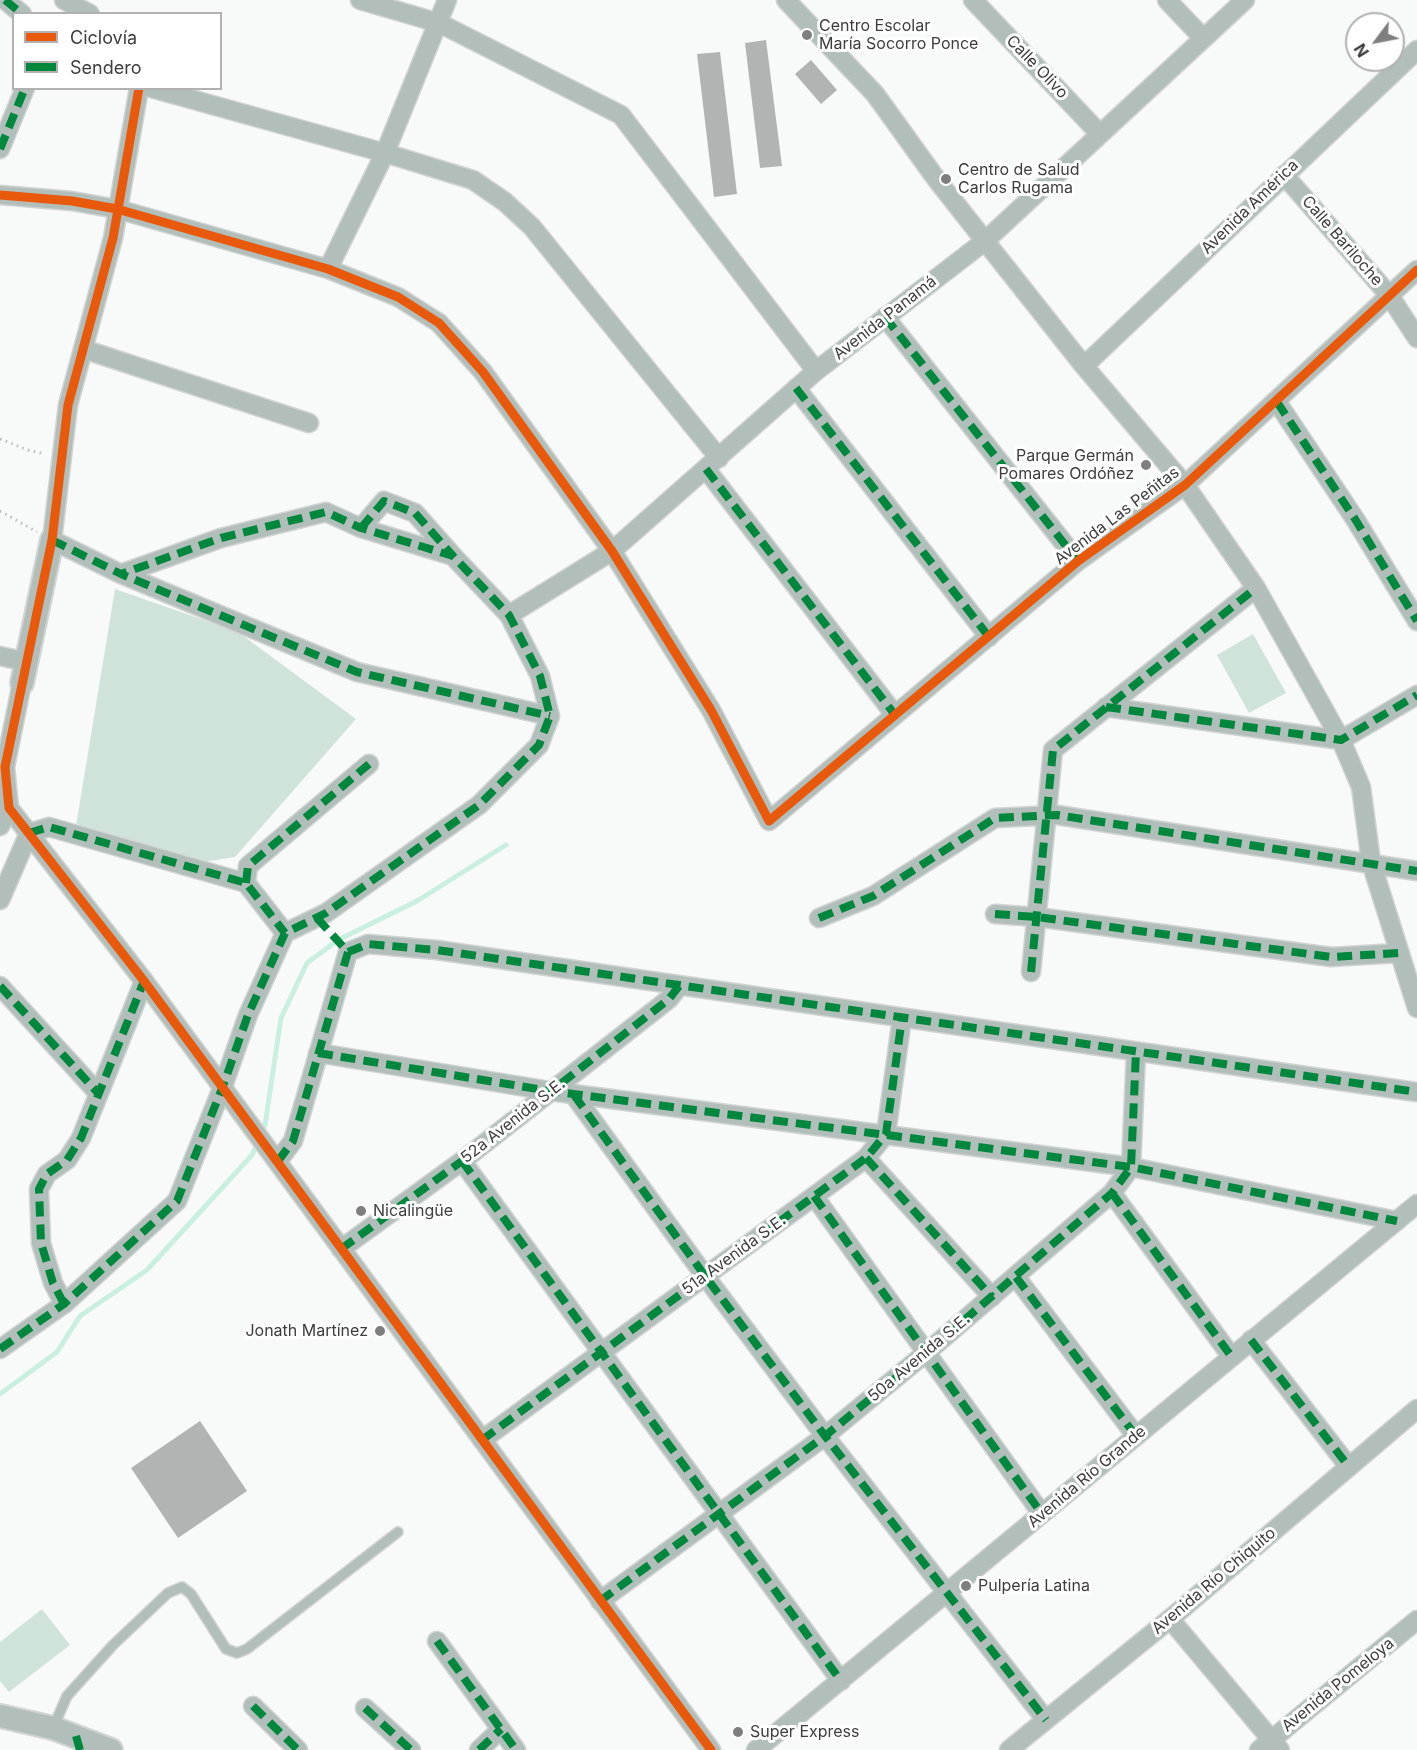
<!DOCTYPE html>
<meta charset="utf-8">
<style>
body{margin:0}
#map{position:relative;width:1417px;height:1750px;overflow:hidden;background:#f8faf9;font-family:Inter,sans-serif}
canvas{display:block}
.legend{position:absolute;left:12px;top:12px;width:210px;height:78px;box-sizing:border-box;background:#fff;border:2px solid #b1b1b1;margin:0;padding:8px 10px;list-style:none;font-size:18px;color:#3c3d3c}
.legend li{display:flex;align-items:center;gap:12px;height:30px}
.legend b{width:30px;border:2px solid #b1b1b1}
.north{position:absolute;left:1345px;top:12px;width:60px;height:60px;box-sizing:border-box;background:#fff;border:2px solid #b1b1b1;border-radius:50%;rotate:238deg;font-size:16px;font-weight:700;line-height:24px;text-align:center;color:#3c3d3c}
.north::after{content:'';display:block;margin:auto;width:21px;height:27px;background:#7e7f7e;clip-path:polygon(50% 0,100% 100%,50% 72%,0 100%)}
</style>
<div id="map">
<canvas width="1417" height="1750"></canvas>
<ul class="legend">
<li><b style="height:8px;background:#e8590c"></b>Ciclovía</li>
<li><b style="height:8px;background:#00873e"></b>Sendero</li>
</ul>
<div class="north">N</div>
</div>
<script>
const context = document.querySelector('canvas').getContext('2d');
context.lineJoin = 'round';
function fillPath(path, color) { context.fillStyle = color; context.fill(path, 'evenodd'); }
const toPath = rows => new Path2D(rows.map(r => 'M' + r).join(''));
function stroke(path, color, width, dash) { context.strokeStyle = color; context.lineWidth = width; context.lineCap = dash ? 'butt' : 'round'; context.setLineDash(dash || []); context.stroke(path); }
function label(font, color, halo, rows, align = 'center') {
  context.font = font + ' Inter,sans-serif'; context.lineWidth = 6; context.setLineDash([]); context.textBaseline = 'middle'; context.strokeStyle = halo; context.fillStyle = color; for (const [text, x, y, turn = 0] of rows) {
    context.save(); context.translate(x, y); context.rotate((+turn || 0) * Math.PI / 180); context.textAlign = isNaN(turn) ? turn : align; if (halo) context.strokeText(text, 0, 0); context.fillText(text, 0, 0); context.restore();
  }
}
fillPath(toPath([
 [115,589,238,632,356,719,235,857,190,864,75,832],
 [1253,634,1286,693,1249,713,1217,655],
 [42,1609,70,1645,9,1692,0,1681,0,1642]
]), '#d0e3db');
stroke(toPath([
 [262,1133,265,1125,281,1018,307,963,338,940,417,901,506,845],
 [0,1394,57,1352,80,1316,147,1270,252,1155,258,1141]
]), '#caefe0', 5);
fillPath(toPath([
 [766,40,782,166,760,168,745,43],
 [720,52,737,194,714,197,697,54],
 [811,60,837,90,821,104,795,74],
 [200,1421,247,1491,178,1538,131,1468]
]), '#b2b4b3');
const service = toPath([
 [53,1728,67,1696,113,1645,168,1593,182,1587,191,1594,226,1649,237,1653,247,1649,398,1532]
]);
const minor = toPath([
 [5,0,22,14],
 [64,0,90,14],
 [360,0,439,23,621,115,816,371],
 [786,0,875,94,937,180,985,241,1084,366,1185,485,1256,588,1341,740,1361,787,1371,862,1417,1008],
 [973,0,1100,134],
 [1167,0,1203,38],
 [139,88,113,238,68,405,52,540,121,574,357,672,550,716],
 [151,88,385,153,473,180,505,202,532,227,719,458],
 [0,149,25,88],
 [1284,175,1389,295,1417,338],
 [0,195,72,201,117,209,328,269,398,297,439,323,483,372,612,551,711,710,769,821,1078,561,1185,485,1417,270],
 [328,269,385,153,447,0],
 [885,317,1078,561],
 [83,349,309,423],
 [1084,366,1417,50],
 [796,388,989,637],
 [1277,402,1355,519,1417,621],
 [706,469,895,715],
 [361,528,384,501,415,513,453,556],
 [509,615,612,551,816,371,985,241,1245,0],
 [0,656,27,662],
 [22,683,5,767,9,808,144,981,711,1750],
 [1106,707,1341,740,1417,695],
 [0,826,9,808],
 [246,883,248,866,369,764],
 [0,900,29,833,49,827,246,883,285,933],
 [995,914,1037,917,1331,957,1399,953],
 [819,918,873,896,995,818,1057,815,1417,871],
 [1031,972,1053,750,1256,588],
 [0,986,98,1093],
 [318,1053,550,1091,1131,1167,1397,1221],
 [574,1095,705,1276,825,1436,1046,1720],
 [866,1158,992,1297],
 [278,1161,293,1141,348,952,368,944,437,950,1417,1092],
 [462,1161,841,1681],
 [1112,1193,1231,1356],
 [814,1196,1042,1514],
 [341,1249,462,1161,669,999,679,986],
 [1016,1277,1136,1436],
 [64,1304,53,1283,41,1243,39,1189,47,1174,67,1160,81,1138,144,981],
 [1251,1340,1349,1467],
 [0,1349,64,1304,177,1201,223,1086,248,1015,285,933,326,913,479,805,539,745,550,716,540,676,509,615,453,556,361,528,326,512,221,538,121,574],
 [482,1440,866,1158,886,1134,902,1018],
 [600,1601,825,1436,927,1352,1112,1193,1131,1167,1136,1052],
 [1170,1619,1280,1750],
 [437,1641,516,1750],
 [253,1706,298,1750],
 [365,1708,411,1750],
 [479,1750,501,1729],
 [756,1750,1417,1204],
 [1009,1750,1170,1619,1417,1409],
 [1259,1750,1417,1620]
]);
const tertiary = toPath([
 [22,683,52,540],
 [0,1716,53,1728,111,1750]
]);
stroke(service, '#d2d4d3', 12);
stroke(minor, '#d2d4d3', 21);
stroke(tertiary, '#d2d4d3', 26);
stroke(toPath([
 [0,439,28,450,45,454],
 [0,511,37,532]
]), '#b7bebb', 3, [1.5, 4.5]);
stroke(service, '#b1beb9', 9);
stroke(minor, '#b1beb9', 18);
stroke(tertiary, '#b1beb9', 22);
stroke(toPath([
 [5,0,22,14],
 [0,149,25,88],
 [885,317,1078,561],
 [796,388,989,637],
 [1277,402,1355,519,1417,621],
 [706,469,895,715],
 [361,528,384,501,415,513,453,556],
 [52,540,121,574,357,672,550,716],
 [1106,707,1341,740,1417,695],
 [29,833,49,827,246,883,285,933],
 [246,883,248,866,369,764],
 [995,914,1037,917,1331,957,1399,953],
 [317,918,348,952],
 [819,918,873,896,995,818,1057,815,1417,871],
 [348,952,368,944,437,950,1417,1092],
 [1031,972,1053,750,1256,588],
 [0,986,98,1093],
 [318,1053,550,1091,1131,1167,1397,1221],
 [574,1095,705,1276,825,1436,1046,1720],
 [866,1158,992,1297],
 [278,1161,293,1141,348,952],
 [462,1161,841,1681],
 [1112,1193,1231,1356],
 [814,1196,1042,1514],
 [341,1249,462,1161,669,999,679,986],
 [1016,1277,1136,1436],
 [64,1304,53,1283,41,1243,39,1189,47,1174,67,1160,81,1138,144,981],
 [1251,1340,1349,1467],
 [0,1349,64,1304,177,1201,223,1086,248,1015,285,933,326,913,479,805,539,745,550,716,540,676,509,615,453,556,361,528,326,512,221,538,121,574],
 [482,1440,866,1158,886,1134,902,1018],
 [600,1601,825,1436,927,1352,1112,1193,1131,1167,1136,1052],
 [437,1641,516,1750],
 [253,1706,298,1750],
 [365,1708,411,1750],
 [76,1736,80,1750],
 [479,1750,501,1729]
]), '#00873e', 8, [15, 8]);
stroke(toPath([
 [139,88,113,238,68,405,52,540,5,767,9,808,144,981,711,1750],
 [0,195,72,201,117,209,328,269,398,297,439,323,483,372,612,551,711,710,769,821,1078,561,1185,485,1417,270]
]), '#e8590c', 9);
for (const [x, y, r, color] of [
 [807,35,6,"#7e7f7e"],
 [946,179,6,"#7e7f7e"],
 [1146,465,6,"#7e7f7e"],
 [361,1211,6,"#7e7f7e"],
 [380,1331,6,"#7e7f7e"],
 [966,1586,6,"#7e7f7e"],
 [738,1732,6,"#7e7f7e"]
]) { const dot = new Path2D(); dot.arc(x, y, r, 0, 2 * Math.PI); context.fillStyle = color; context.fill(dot); stroke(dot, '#fff', 2); }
label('16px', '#3c3d3c', '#fff', [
 ["Centro Escolar",819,26],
 ["María Socorro Ponce",819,44],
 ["Centro de Salud",958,170],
 ["Carlos Rugama",958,188],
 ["Parque Germán",1134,456,"right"],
 ["Pomares Ordóñez",1134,474,"right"],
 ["Nicalingüe",373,1211],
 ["Jonath Martínez",368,1331,"right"],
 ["Pulpería Latina",978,1586],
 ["Super Express",750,1732]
], 'left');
label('16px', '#3c3d3c', '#fff', [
 ["Calle Olivo",1037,67,46],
 ["Avenida América",1250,207,-44],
 ["Calle Bariloche",1342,241,49],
 ["Avenida Panamá",885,318,-38],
 ["Avenida Las Peñitas",1117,516,-37],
 ["52a Avenida S.E.",513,1121,-38],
 ["51a Avenida S.E.",734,1255,-36],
 ["50a Avenida S.E.",919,1358,-40],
 ["Avenida Río Grande",1087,1477,-40],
 ["Avenida Río Chiquito",1214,1581,-40],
 ["Avenida Pomeloya",1338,1685,-39]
]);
</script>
